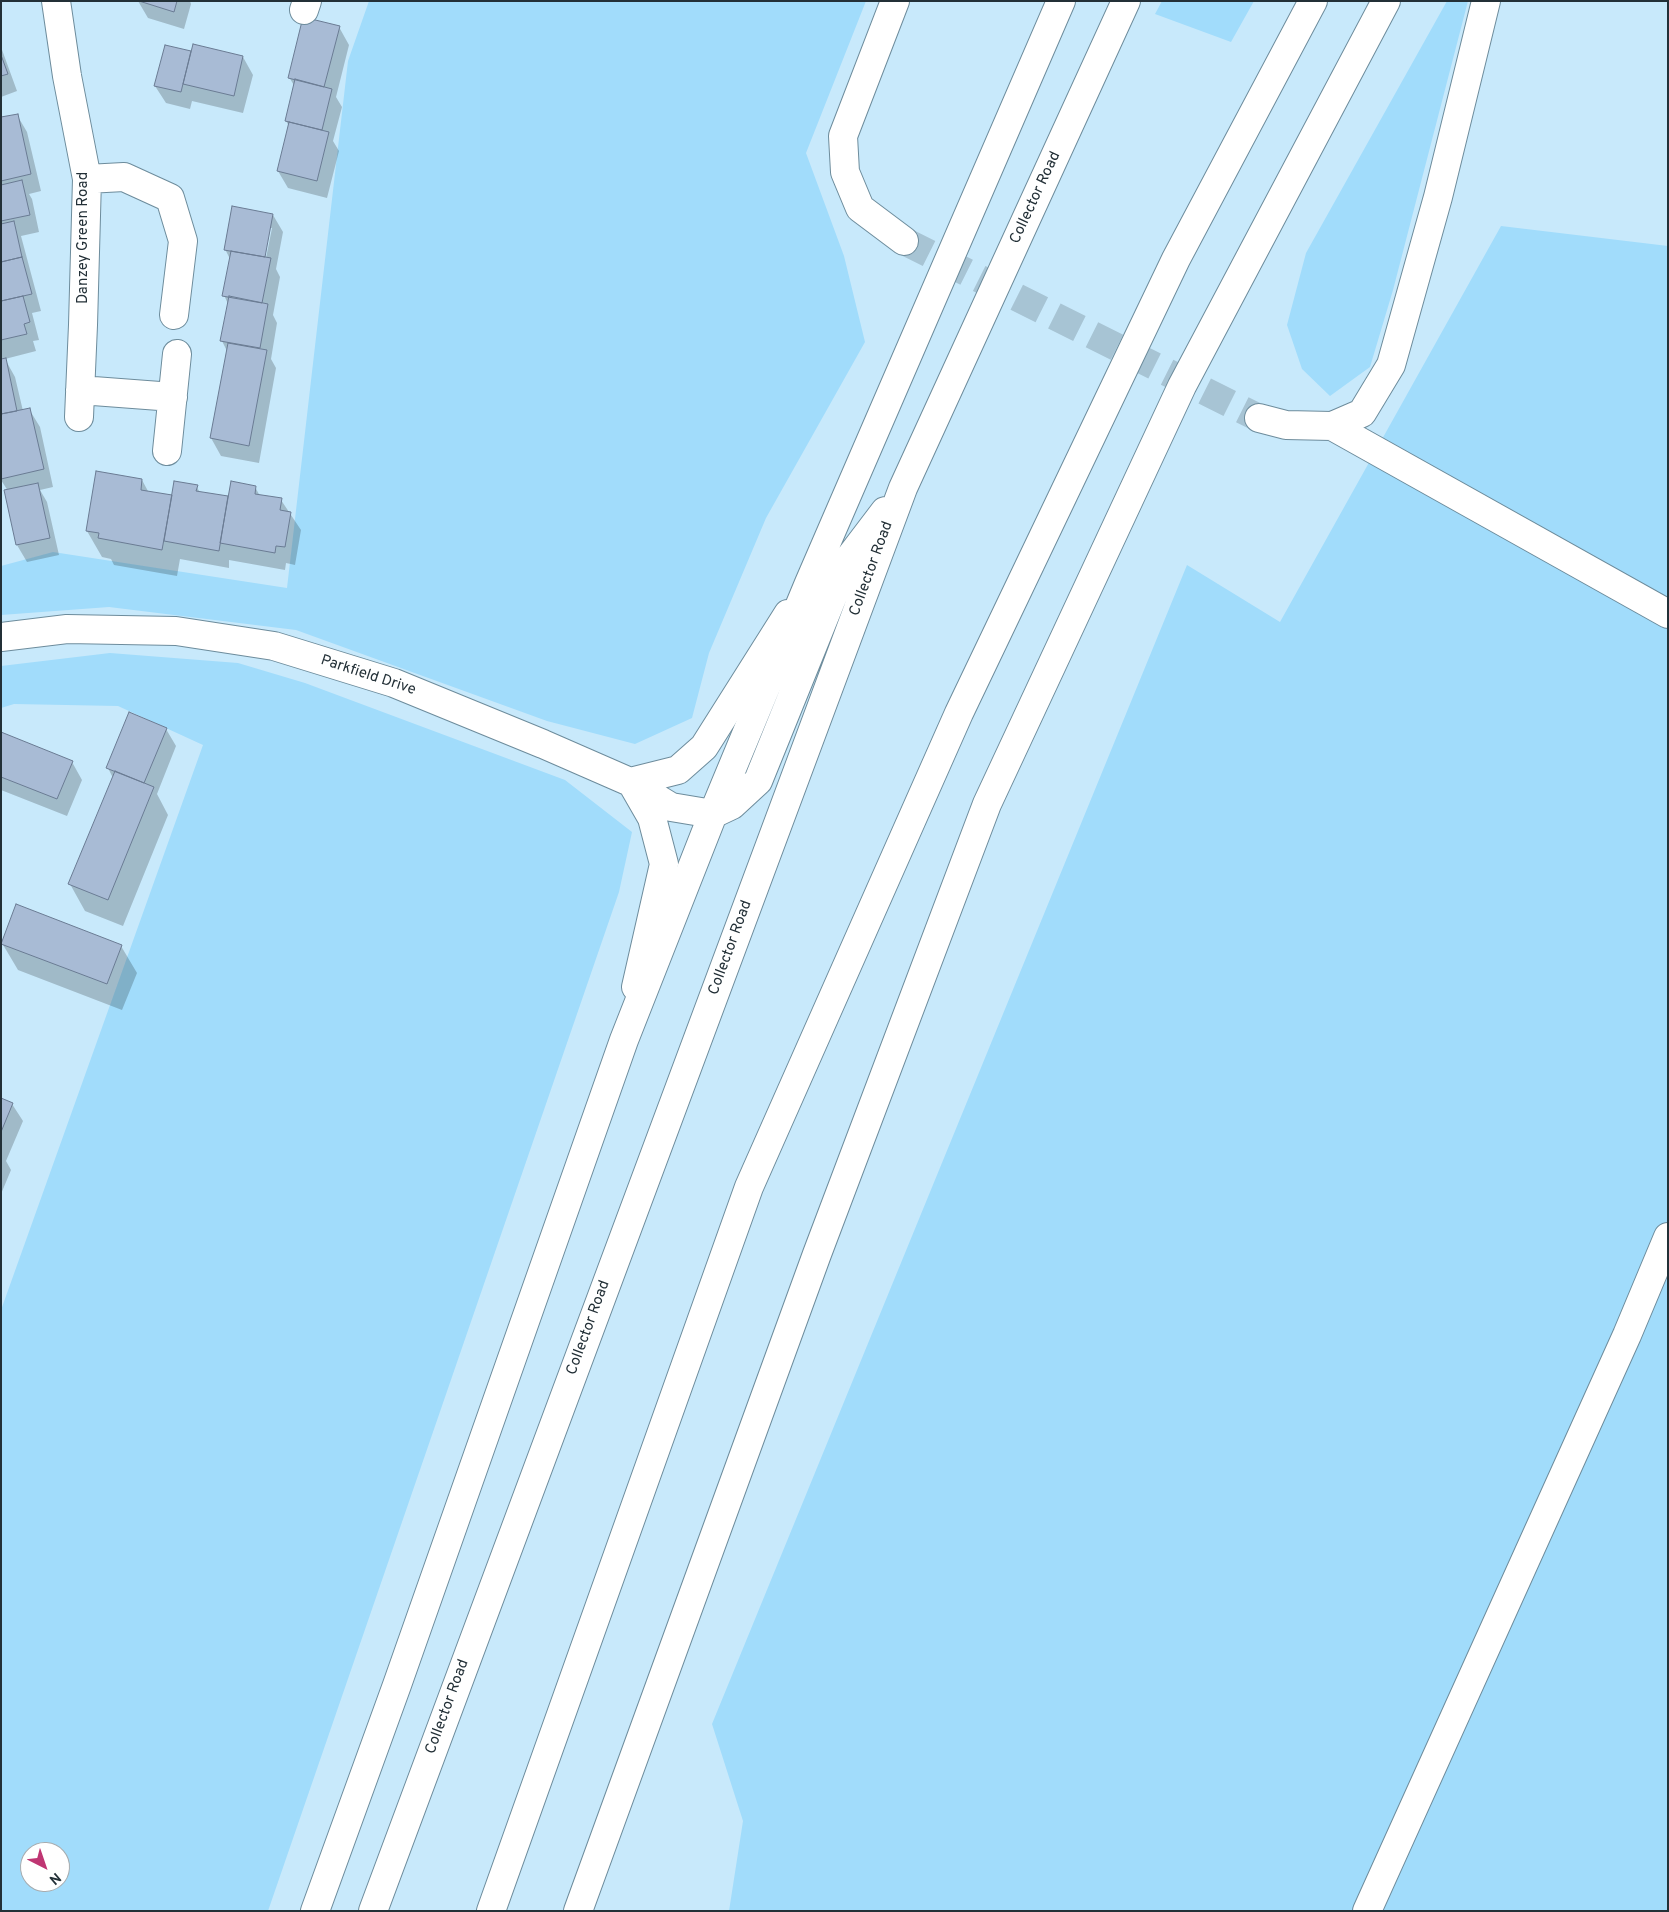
<!DOCTYPE html>
<style>
body{margin:0}
#map{position:relative;width:1669px;height:1912px;overflow:hidden;background:#c8e9fb;font-family:Overpass,sans-serif}
canvas{display:block}
.frame{position:absolute;inset:0;border:2px solid #233037;pointer-events:none}
.north{position:absolute;left:20px;top:1842px;width:50px;height:50px;box-sizing:border-box;background:#fff;border:1px solid #a7acaf;border-radius:50%;rotate:139deg;font-size:14px;font-weight:700;line-height:20px;text-align:center;color:#233037}
.north::after{content:'';display:block;margin:auto;width:18px;height:22px;background:#bf3673;clip-path:polygon(50% 0,100% 100%,50% 72%,0 100%)}
</style>
<div id="map">
<canvas width="1669" height="1912"></canvas>
<div class="frame"></div>
<div class="north">N</div>
</div>
<script>
const context = document.querySelector('canvas').getContext('2d');
context.lineJoin = 'round';
function fillPath(path, color) { context.fillStyle = color; context.fill(path, 'evenodd'); }
const toPath = rows => new Path2D(rows.map(r => 'M' + r).join(''));
function stroke(path, color, width, dash) { context.strokeStyle = color; context.lineWidth = width; context.lineCap = dash ? 'butt' : 'round'; context.setLineDash(dash || []); context.stroke(path); }
function label(font, color, halo, rows, align = 'center') {
  context.font = font + ' Overpass,sans-serif'; context.lineWidth = 5; context.setLineDash([]); context.textBaseline = 'middle'; context.strokeStyle = halo; context.fillStyle = color; for (const [text, x, y, turn = 0] of rows) {
    context.save(); context.translate(x, y); context.rotate((+turn || 0) * Math.PI / 180); context.textAlign = isNaN(turn) ? turn : align; if (halo) context.strokeText(text, 0, 0); context.fillText(text, 0, 0); context.restore();
  }
}
fillPath(toPath([
 [369,1,866,1,806,153,844,256,865,342,766,518,709,653,692,718,635,744,547,721,296,630,109,607,1,615,1,566,53,552,287,588,348,61],
 [1162,1,1254,1,1231,42,1155,14],
 [1447,1,1468,1,1393,290,1370,367,1330,396,1302,369,1287,325,1306,253],
 [1501,226,1668,246,1668,1911,729,1911,743,1821,712,1724,1187,565,1280,622],
 [110,653,238,663,305,683,565,780,632,832,619,892,268,1911,1,1911,1,1310,203,745,118,706,14,704,1,708,1,666],
 [30,1852,60,1852,60,1882,30,1882]
]), '#a1dcfb');
fillPath(toPath([
 [138,1,190,1,191,4,184,29,148,18],
 [339,27,349,45,336,97,342,107,333,141,339,151,327,198,288,188,278,171,289,126,286,121,295,87,289,77],
 [165,46,192,53,243,57,253,75,243,113,192,101,190,109,166,103,155,86],
 [1,47,17,91,1,97],
 [17,115,27,132,41,191,29,194,32,199,39,232,21,236,41,311,32,313,39,340,33,341,36,351,5,359,15,377,23,411,29,409,40,427,53,487,40,490,47,502,59,555,27,562,17,545,8,491,1,480,1,119],
 [273,215,283,232,276,269,280,277,273,315,277,323,271,359,276,368,259,463,221,456,211,438,227,351,222,341,228,304,224,295,230,259,225,249],
 [269,228,272,228,265,263,263,263],
 [142,480,149,493,171,497,197,487,200,493,229,498,255,487,260,496,281,500,301,530,295,565,286,563,285,570,229,560,229,568,180,559,177,576,114,565,111,559,102,557,87,531],
 [166,729,176,746,157,794,168,815,123,926,85,911,70,884,113,778,108,768],
 [1,734,72,762,82,780,67,816,1,790],
 [2,943,121,946,137,973,122,1010,18,970],
 [1,1099,12,1104,23,1121,6,1161,11,1170,1,1194]
]), '#0003');
const building = toPath([
 [139,1,177,1,174,12,139,1],
 [303,17,340,26,324,87,288,78,303,17],
 [193,44,243,56,234,96,183,84,193,44],
 [165,45,191,51,181,92,154,86,165,45],
 [1,55,8,74,1,76,1,55],
 [295,79,332,89,322,130,285,121,295,79],
 [18,114,31,174,1,181,1,117,18,114],
 [289,122,329,132,317,181,277,171,289,122],
 [22,180,30,215,1,221,1,185,22,180],
 [232,206,273,214,265,257,224,250,232,206],
 [14,221,22,257,1,262,1,224,14,221],
 [231,251,271,258,262,303,222,296,231,251],
 [22,257,32,294,1,301,1,262,22,257],
 [23,296,30,322,24,324,27,334,1,340,1,301,23,296],
 [229,296,268,304,260,348,220,341,229,296],
 [228,343,267,350,249,446,210,438,228,343],
 [6,358,17,411,1,414,1,359,6,358],
 [30,408,44,469,1,479,1,414,30,408],
 [96,471,142,479,141,490,172,495,162,550,98,538,99,533,86,531,96,471],
 [174,481,198,485,196,491,228,496,219,551,164,541,174,481],
 [231,481,256,486,255,494,282,498,280,510,291,512,285,547,276,546,275,553,220,543,231,481],
 [38,483,50,538,16,545,4,490,38,483],
 [129,712,167,728,144,783,106,768,129,712],
 [1,732,73,761,57,799,1,777,1,732],
 [115,771,154,787,108,900,68,884,115,771],
 [16,904,122,945,107,984,1,944,16,904],
 [1,1098,13,1103,1,1132,1,1098]
]);
fillPath(building, '#a8bbd5');
stroke(building, '#6a7b93', 1);
stroke(toPath([
 [904,241,1259,418]
]), '#a7c4d4', 28, [28, 14]);
const minor = toPath([
 [56,1,67,76,87,179,83,325,79,417],
 [895,1,843,136,845,172,860,208,904,241],
 [304,10,307,1],
 [87,179,124,177,170,198,183,241,174,315],
 [80,390,173,397],
 [1259,418,1286,425,1332,426,1362,413,1391,365,1438,197,1486,1],
 [1332,426,1668,614],
 [167,451,177,354],
 [1,637,67,629,176,631,274,646,394,683,543,744,630,782,671,807,713,814],
 [630,782,678,770,704,747,788,614],
 [633,785,652,818,664,864,636,987],
 [1367,1911,1627,1335,1668,1237]
]);
const highway = toPath([
 [713,814,732,805,758,781,847,561,885,511],
 [315,1911,397,1685,624,1040,713,814,809,583,1061,1],
 [373,1911,903,488,1126,1],
 [491,1911,749,1187,959,713,1176,259,1313,1],
 [578,1911,817,1254,987,804,1182,386,1386,1]
]);
stroke(minor, '#6d8c9c', 30);
stroke(highway, '#6d8c9c', 30);
stroke(minor, '#fff', 28);
stroke(highway, '#fff', 28);
label('15px', '#233037', '#fff', [
 ["Collector Road",1036,198,-65],
 ["Danzey Green Road",84,238,-90],
 ["Collector Road",872,569,-70],
 ["Parkfield Drive",368,676,18],
 ["Collector Road",731,948,-70],
 ["Collector Road",589,1328,-70],
 ["Collector Road",448,1707,-70]
]);
</script>
